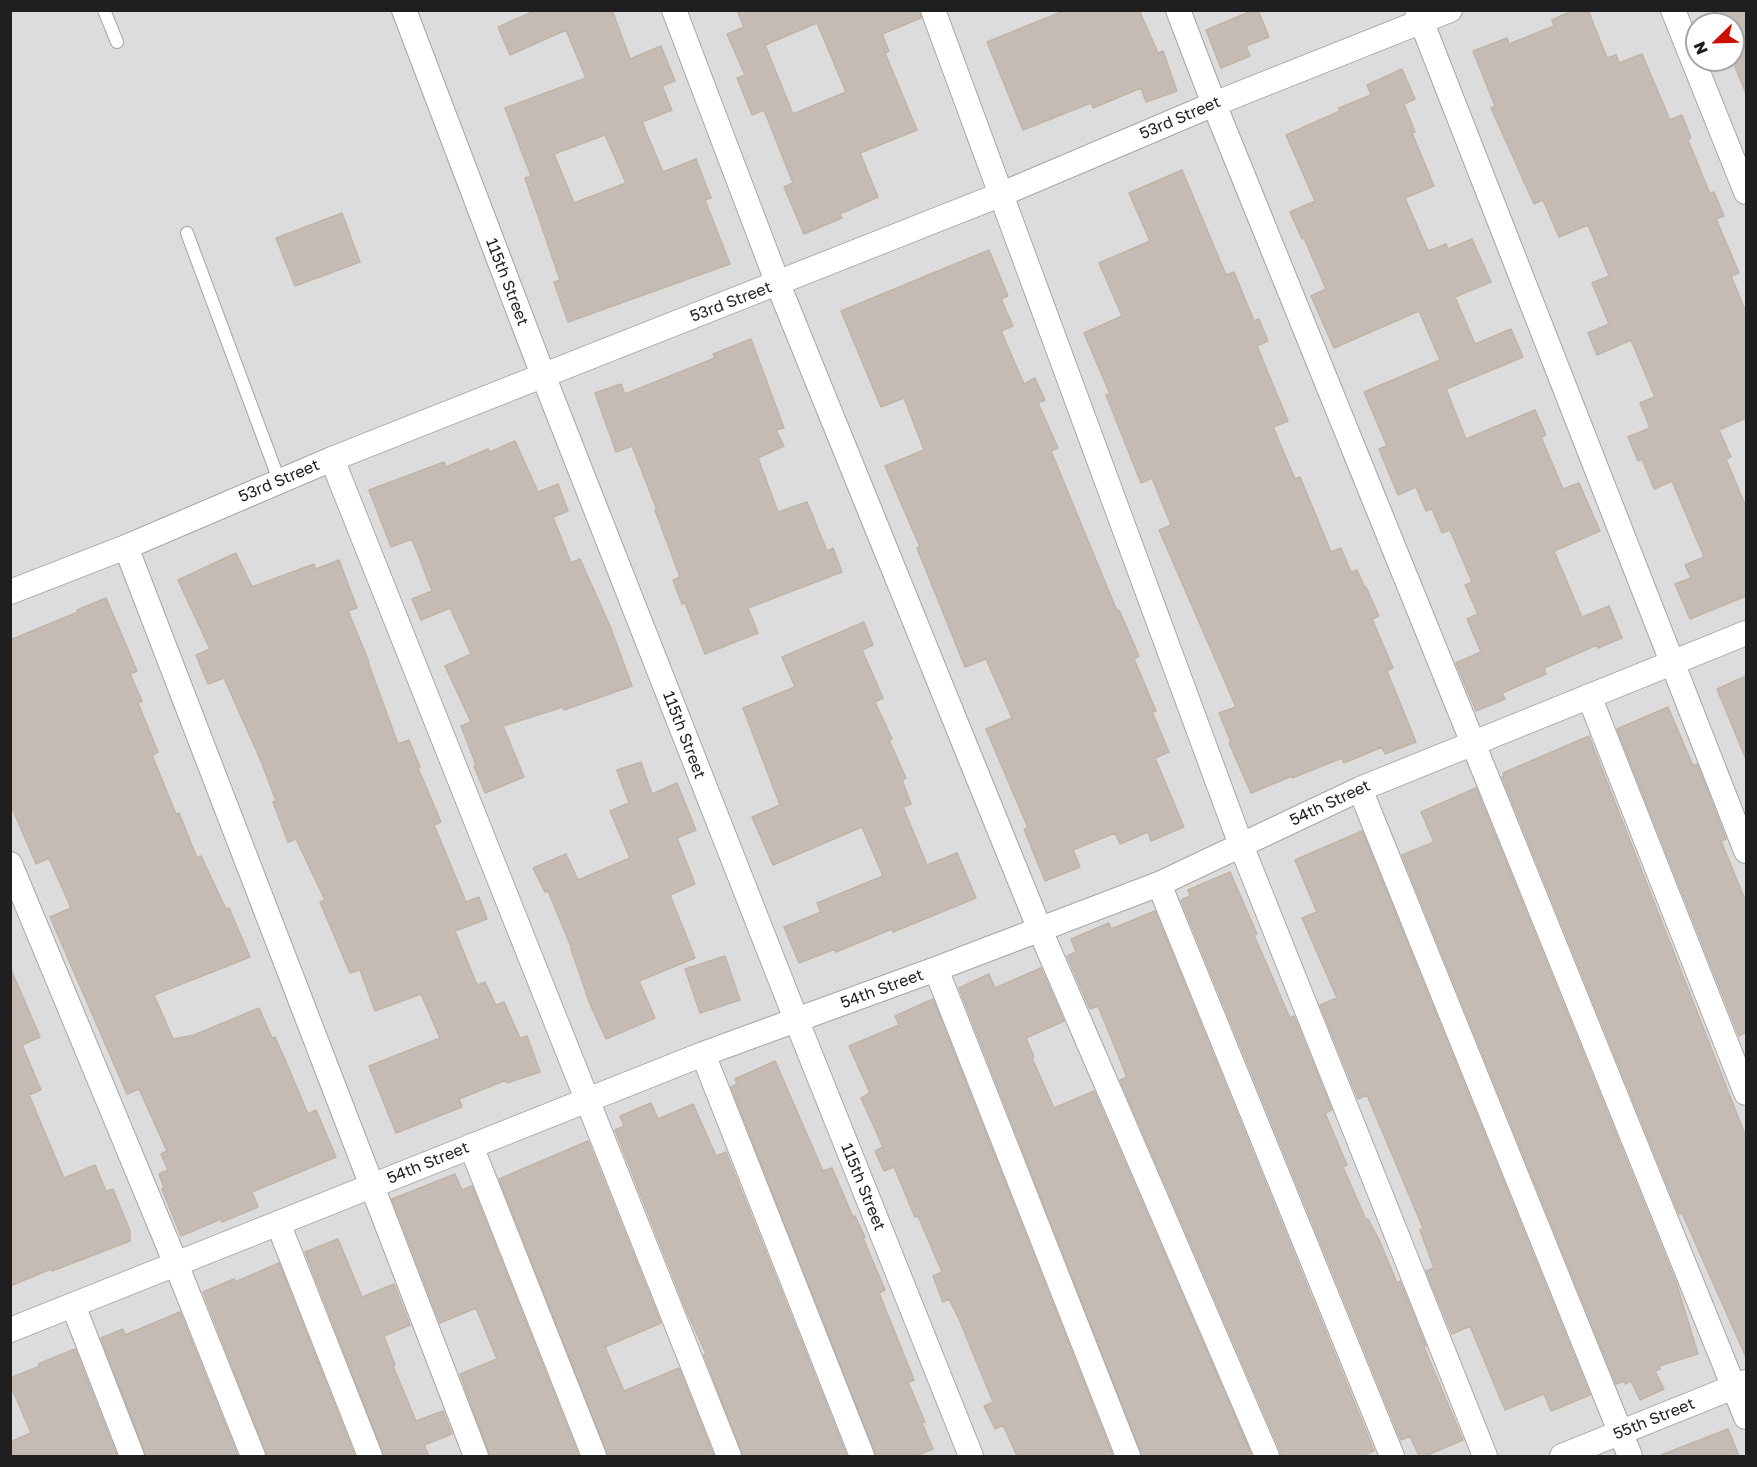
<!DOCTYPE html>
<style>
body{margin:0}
#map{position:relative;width:1757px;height:1467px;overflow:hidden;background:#f0ede5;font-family:"Golos Text",sans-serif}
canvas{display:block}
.frame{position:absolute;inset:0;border:12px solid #1f1f1f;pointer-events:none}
.north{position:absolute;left:1685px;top:12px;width:60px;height:60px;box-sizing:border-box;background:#fff;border:2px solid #a5a5a5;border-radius:50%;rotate:247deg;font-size:16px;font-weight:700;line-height:24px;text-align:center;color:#1f1f1f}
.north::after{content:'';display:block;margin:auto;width:21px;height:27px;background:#cd0c00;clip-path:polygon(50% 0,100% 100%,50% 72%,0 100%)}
</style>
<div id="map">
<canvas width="1757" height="1467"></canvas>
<div class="frame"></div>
<div class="north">N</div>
</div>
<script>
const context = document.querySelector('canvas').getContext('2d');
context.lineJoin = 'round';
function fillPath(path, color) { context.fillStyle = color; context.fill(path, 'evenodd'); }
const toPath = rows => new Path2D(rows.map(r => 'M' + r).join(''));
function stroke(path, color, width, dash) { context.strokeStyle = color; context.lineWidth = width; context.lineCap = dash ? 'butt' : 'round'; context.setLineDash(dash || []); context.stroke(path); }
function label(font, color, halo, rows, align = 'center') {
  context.font = font + ' "Golos Text",sans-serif'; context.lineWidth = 5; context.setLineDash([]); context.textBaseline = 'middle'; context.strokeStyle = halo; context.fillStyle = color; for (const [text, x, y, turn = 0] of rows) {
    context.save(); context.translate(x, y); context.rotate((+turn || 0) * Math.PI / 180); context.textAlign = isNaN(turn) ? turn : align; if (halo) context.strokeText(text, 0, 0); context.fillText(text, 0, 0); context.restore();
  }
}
fillPath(toPath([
 [11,11,1746,11,1746,1456,11,1456],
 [1697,24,1733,24,1733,60,1697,60]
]), '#dddcdc');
const building = toPath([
 [537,10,612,10,630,59,661,46,675,81,662,86,672,110,642,122,663,172,696,159,711,198,705,200,730,264,568,322,554,282,560,280,525,178,531,176,505,108,586,78,566,30,510,55,498,27,537,10],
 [605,135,626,183,574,203,554,154,605,135],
 [737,10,919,10,921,18,882,34,889,51,885,53,917,130,860,153,878,197,840,214,842,218,804,234,784,187,793,183,764,110,752,115,737,78,745,75,727,34,744,27,737,10],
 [817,23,846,92,793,114,765,45,817,23],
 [1066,10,1139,10,1158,53,1163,51,1177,91,1146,102,1141,88,1093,108,1091,103,1023,130,987,42,1066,10],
 [1254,10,1258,10,1269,37,1246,46,1250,56,1221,68,1206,30,1254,10],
 [1574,10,1588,10,1607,58,1616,55,1619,63,1642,54,1670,120,1682,115,1691,138,1688,140,1710,194,1714,192,1724,216,1716,219,1739,273,1731,276,1746,312,1746,418,1719,430,1731,457,1726,459,1746,507,1746,596,1690,619,1675,584,1691,578,1685,565,1704,557,1672,481,1654,489,1642,459,1638,461,1628,437,1650,428,1640,403,1655,397,1631,340,1597,355,1588,333,1609,324,1592,283,1609,276,1588,225,1559,237,1543,200,1534,204,1491,108,1495,106,1473,51,1507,38,1509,44,1554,26,1552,20,1574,10],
 [1727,10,1746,10,1746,93,1732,60,1733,24,1717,24,1714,16,1727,10],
 [1402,69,1415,99,1404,104,1415,132,1412,133,1434,186,1405,198,1428,251,1446,244,1448,249,1472,239,1491,282,1455,297,1475,344,1511,329,1523,357,1446,389,1466,439,1535,410,1546,435,1541,437,1563,489,1579,483,1600,531,1554,551,1582,617,1609,606,1622,638,1598,648,1597,645,1544,668,1546,674,1502,693,1505,699,1476,711,1456,663,1481,652,1467,619,1478,614,1465,585,1472,582,1450,530,1442,533,1432,509,1426,511,1416,487,1398,495,1379,449,1387,446,1364,392,1440,360,1419,311,1334,348,1311,296,1326,289,1304,238,1302,239,1290,212,1315,201,1286,135,1340,111,1339,108,1371,95,1367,85,1402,69],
 [1182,170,1226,275,1234,272,1254,321,1259,319,1268,341,1257,346,1288,421,1273,427,1295,479,1300,477,1331,552,1341,548,1351,572,1357,570,1365,588,1366,587,1379,616,1372,619,1393,668,1387,671,1416,742,1385,754,1382,747,1344,763,1342,758,1292,778,1292,776,1251,793,1229,743,1231,742,1219,713,1236,707,1159,530,1171,525,1152,478,1141,483,1106,395,1110,394,1084,333,1122,316,1099,263,1150,241,1129,193,1182,170],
 [342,213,360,262,295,286,276,238,342,213],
 [989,250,1008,296,1001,299,1013,326,1001,331,1024,384,1035,378,1045,400,1038,403,1058,448,1051,451,1117,611,1119,610,1139,656,1134,659,1156,711,1152,712,1169,752,1155,758,1184,827,1151,841,1148,832,1120,844,1115,833,1073,850,1080,867,1045,881,1024,829,1028,828,986,729,1012,718,986,659,965,667,917,548,920,547,885,466,924,450,904,398,881,407,841,311,989,250],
 [751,339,784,428,776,430,784,446,758,458,778,512,807,502,827,551,833,548,842,572,748,608,758,633,705,654,685,603,682,604,673,580,680,577,655,510,657,510,632,446,616,452,595,393,621,384,625,394,715,358,713,354,751,339],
 [515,441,538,492,558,484,568,511,553,517,571,563,580,559,610,626,632,686,564,710,563,707,503,726,524,777,485,793,474,766,476,765,461,726,471,722,445,666,471,654,450,608,421,620,412,599,432,591,412,539,391,547,369,490,444,462,446,467,488,449,490,452,515,441],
 [236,553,252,587,314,564,316,569,339,560,357,608,348,611,369,662,368,662,398,744,409,740,420,767,418,768,441,822,434,825,466,902,479,897,487,919,455,931,477,985,485,982,496,1005,504,1002,520,1038,527,1036,540,1072,507,1083,506,1080,459,1099,462,1107,396,1133,369,1066,440,1038,421,994,375,1011,360,970,350,973,320,902,325,900,296,839,288,842,273,802,276,801,261,761,224,678,208,684,196,655,210,649,178,580,236,553],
 [106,598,137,671,130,674,142,701,138,703,158,752,152,755,176,814,179,813,197,858,201,856,226,909,229,908,250,957,154,995,173,1039,194,1035,259,1008,272,1038,275,1037,286,1062,308,1114,316,1110,336,1157,252,1192,258,1207,222,1222,221,1219,181,1236,162,1189,164,1188,159,1174,168,1170,161,1154,167,1151,139,1089,127,1094,50,917,71,908,49,858,36,864,10,803,10,640,78,612,77,610,106,598],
 [864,622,873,645,862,650,883,698,875,702,892,739,889,740,906,778,902,780,911,804,903,807,927,865,957,853,976,898,893,932,892,929,836,952,835,949,799,963,784,927,821,912,817,903,883,876,862,827,773,865,752,817,780,805,743,708,795,687,782,657,864,622],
 [1746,676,1746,759,1717,689,1746,676],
 [1668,707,1693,766,1697,764,1726,839,1721,841,1746,902,1746,1032,1739,1036,1617,729,1668,707],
 [1589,736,1746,1137,1746,1357,1682,1213,1679,1214,1502,777,1504,776,1503,773,1589,736],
 [641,762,652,794,677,783,696,830,677,838,695,884,670,895,695,958,639,981,655,1018,606,1039,590,1004,571,949,572,949,548,891,545,892,533,868,566,854,578,880,630,858,610,811,629,803,617,770,641,762],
 [1476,788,1677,1285,1698,1354,1659,1366,1660,1369,1655,1371,1664,1389,1640,1400,1631,1381,1625,1384,1624,1381,1616,1384,1402,855,1434,842,1421,812,1476,788],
 [1362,831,1590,1395,1551,1411,1544,1394,1505,1410,1470,1326,1452,1334,1426,1271,1434,1268,1420,1230,1423,1228,1367,1095,1358,1099,1320,1005,1337,998,1302,918,1317,912,1295,860,1362,831],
 [1230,872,1257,934,1254,935,1290,1018,1294,1016,1332,1110,1325,1113,1347,1165,1343,1167,1366,1220,1368,1219,1379,1240,1397,1283,1400,1281,1426,1346,1424,1347,1463,1440,1425,1456,1419,1456,1410,1436,1401,1440,1181,900,1190,896,1188,890,1230,872],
 [1155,911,1374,1451,1361,1456,1281,1456,1280,1450,1120,1080,1127,1077,1098,1006,1090,1009,1067,956,1076,952,1071,939,1109,923,1111,929,1155,911],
 [725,956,740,1000,700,1013,685,969,725,956],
 [10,967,40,1037,22,1045,41,1090,29,1095,64,1178,95,1165,106,1191,113,1189,130,1231,130,1241,52,1271,51,1269,10,1286,10,967],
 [1041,968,1064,1021,1026,1038,1034,1057,1032,1058,1054,1108,1094,1091,1252,1456,1142,1456,959,988,989,974,995,988,1041,968],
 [933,999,1113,1456,1017,1456,1003,1425,995,1429,984,1406,993,1402,959,1319,949,1299,943,1302,933,1276,942,1272,918,1216,915,1217,894,1167,884,1171,875,1151,883,1147,861,1098,870,1093,849,1046,899,1025,895,1016,933,999],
 [775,1061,823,1171,832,1168,853,1217,855,1216,865,1237,863,1238,885,1290,879,1293,914,1380,908,1382,925,1422,922,1423,933,1449,916,1456,876,1456,731,1087,737,1084,735,1079,775,1061],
 [651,1103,658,1119,693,1104,716,1156,726,1152,847,1456,743,1456,704,1355,706,1354,687,1312,615,1130,624,1126,620,1116,651,1103],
 [588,1141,661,1323,605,1347,624,1391,679,1368,714,1456,608,1456,499,1179,588,1141],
 [455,1174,462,1190,472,1186,579,1456,490,1456,460,1374,497,1359,476,1308,440,1323,392,1199,455,1174],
 [338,1239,362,1297,394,1284,410,1325,384,1336,395,1365,393,1366,416,1421,443,1411,452,1434,424,1445,429,1456,384,1456,305,1252,338,1239],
 [279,1263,355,1456,267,1456,203,1292,234,1279,235,1282,279,1263],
 [180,1312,238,1456,146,1456,101,1338,123,1329,125,1335,180,1312],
 [75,1349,117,1456,10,1456,10,1442,31,1433,10,1384,10,1378,40,1366,38,1364,75,1349],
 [1728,1429,1739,1456,1662,1456,1661,1455,1728,1429]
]);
fillPath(building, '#c4bcb4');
stroke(building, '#c1b4a7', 1.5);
const service = toPath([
 [104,10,117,42],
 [187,233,279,480]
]);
const minor = toPath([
 [404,10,543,375,796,1019,971,1456],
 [674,10,778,284,1040,930,1267,1456],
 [933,10,1241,845,1485,1456],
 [1178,10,1214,104,1746,1417],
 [1417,10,1746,851],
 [1673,10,1746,192],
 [332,459,729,1456],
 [126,547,476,1456],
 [10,592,126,547,332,459,1002,194,1214,104,1450,10],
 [1589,696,1746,1093],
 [1360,789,1630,1456],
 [10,864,176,1264,253,1456],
 [1159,884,1392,1456],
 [936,969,1128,1456],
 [703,1054,862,1456],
 [471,1146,594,1456],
 [278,1223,370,1456],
 [73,1305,132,1456],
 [10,1330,703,1054,936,969,1159,884,1360,789,1746,633],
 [1562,1456,1746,1382]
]);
stroke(service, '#a6a6a6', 14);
stroke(minor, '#a6a6a6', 26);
stroke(service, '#fff', 12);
stroke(minor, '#fff', 24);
label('16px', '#1f1f1f', '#fff', [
 ["53rd Street",1180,118,-23],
 ["115th Street",507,282,69],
 ["53rd Street",731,302,-21],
 ["53rd Street",279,481,-23],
 ["115th Street",684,735,69],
 ["54th Street",1330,803,-25],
 ["54th Street",882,989,-20],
 ["54th Street",428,1163,-22],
 ["115th Street",863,1187,68],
 ["55th Street",1654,1419,-22]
]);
</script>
